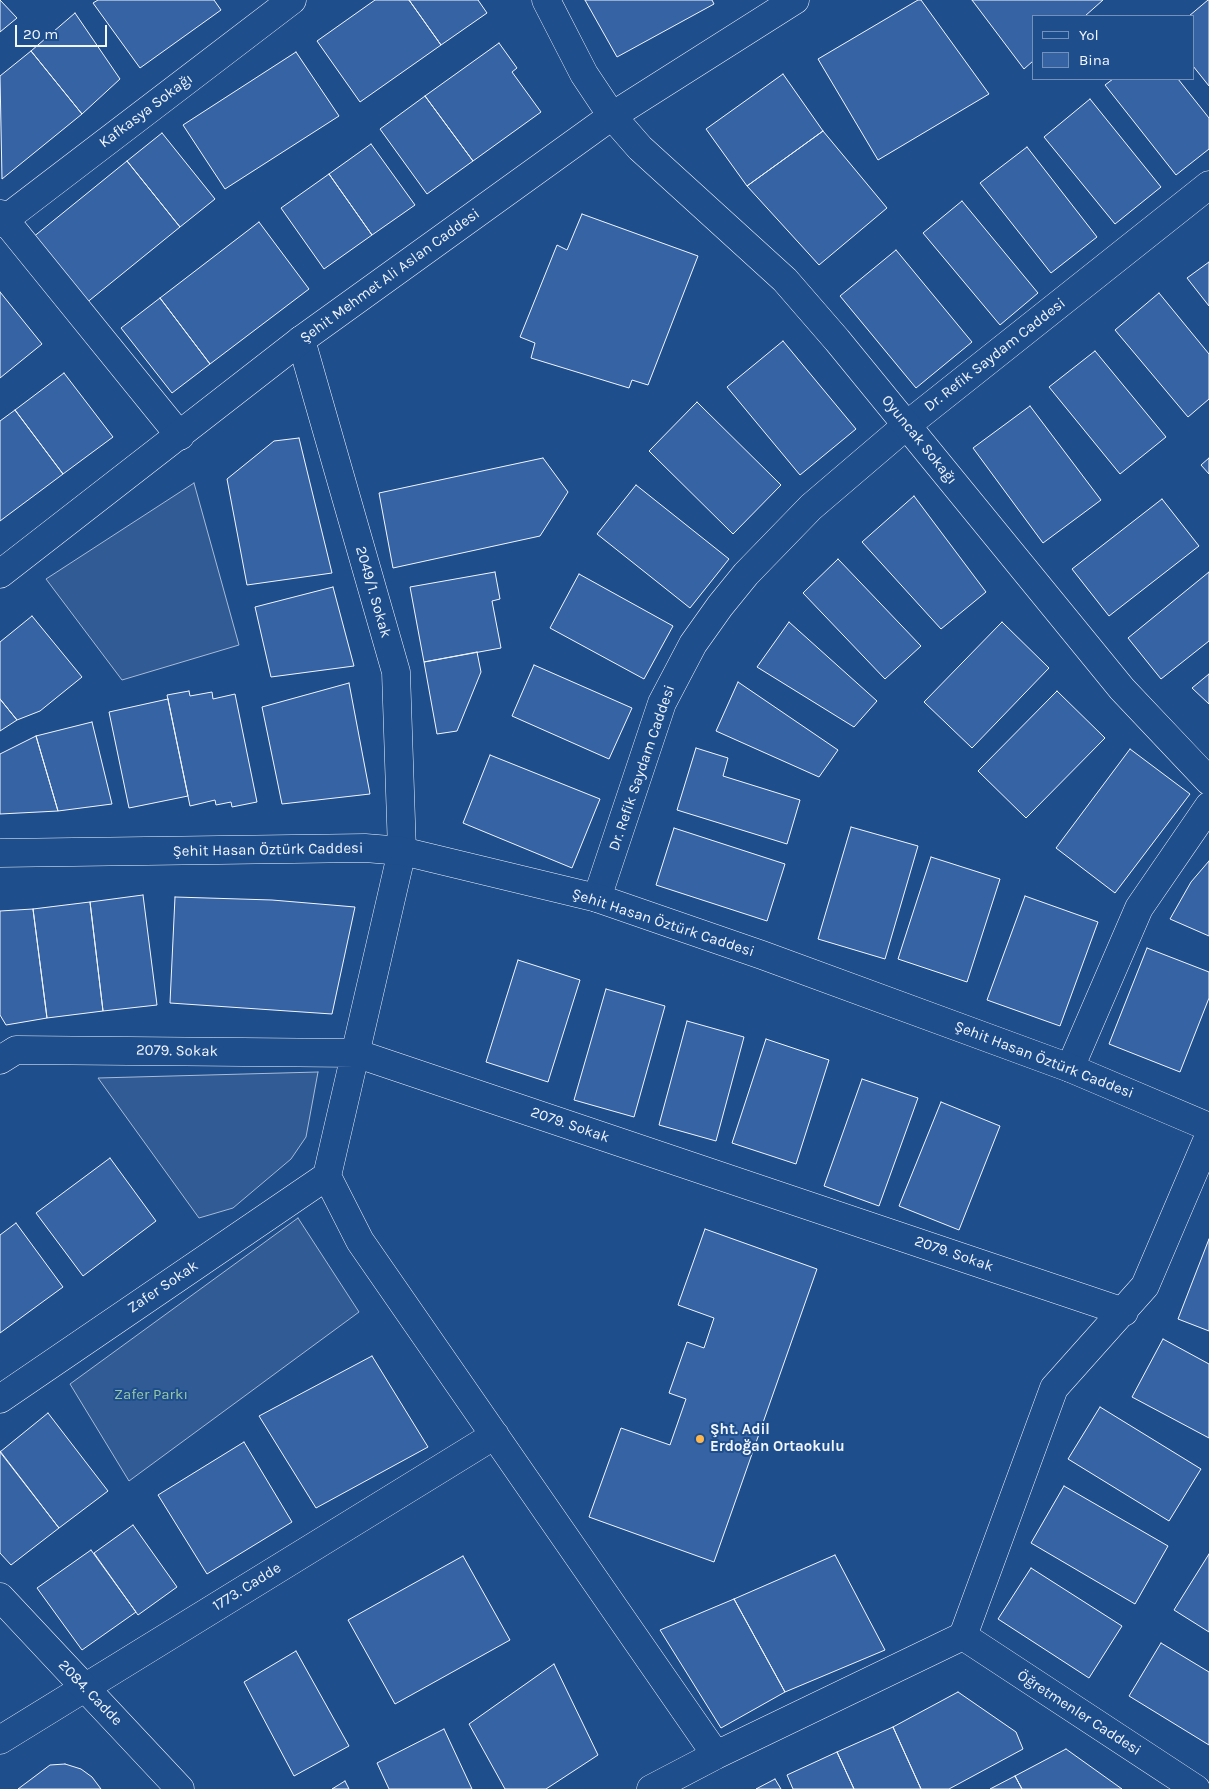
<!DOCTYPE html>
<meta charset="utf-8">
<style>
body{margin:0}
#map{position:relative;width:1209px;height:1789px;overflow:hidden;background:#1f4e8c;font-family:Karla,sans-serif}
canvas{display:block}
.legend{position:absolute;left:1032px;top:15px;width:162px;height:65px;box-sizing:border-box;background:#1f4e8c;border:1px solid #7391ba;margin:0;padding:6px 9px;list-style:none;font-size:15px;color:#f2f6ff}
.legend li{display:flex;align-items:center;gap:10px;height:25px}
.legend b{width:25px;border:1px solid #7391ba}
.scale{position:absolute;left:15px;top:25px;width:92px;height:22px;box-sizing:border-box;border:2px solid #f2f6ff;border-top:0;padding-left:6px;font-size:15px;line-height:18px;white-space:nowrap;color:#f2f6ff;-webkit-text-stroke:4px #1f4e8c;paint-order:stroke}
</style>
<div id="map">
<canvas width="1209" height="1789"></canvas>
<ul class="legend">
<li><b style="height:6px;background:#1f4e8c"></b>Yol</li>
<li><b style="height:14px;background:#3563a3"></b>Bina</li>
</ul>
<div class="scale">20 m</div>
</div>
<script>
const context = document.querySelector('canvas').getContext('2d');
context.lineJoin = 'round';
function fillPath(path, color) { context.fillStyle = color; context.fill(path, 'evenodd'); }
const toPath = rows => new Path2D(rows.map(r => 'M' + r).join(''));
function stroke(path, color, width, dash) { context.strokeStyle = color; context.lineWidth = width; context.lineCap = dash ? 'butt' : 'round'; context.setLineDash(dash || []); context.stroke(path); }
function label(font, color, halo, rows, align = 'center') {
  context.font = font + ' Karla,sans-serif'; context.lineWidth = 4; context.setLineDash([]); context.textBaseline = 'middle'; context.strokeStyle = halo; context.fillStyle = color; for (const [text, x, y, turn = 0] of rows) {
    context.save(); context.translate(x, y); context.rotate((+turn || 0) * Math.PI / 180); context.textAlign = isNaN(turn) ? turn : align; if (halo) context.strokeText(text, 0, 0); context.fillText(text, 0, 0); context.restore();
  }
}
const built = toPath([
 [194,483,239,645,122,680,46,579,194,483],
 [318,1072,306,1137,291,1159,233,1208,199,1218,98,1078,318,1072],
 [298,1218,359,1312,129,1481,70,1384,298,1218]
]);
fillPath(built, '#305b95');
stroke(built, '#a8bbd7', 1);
const building = toPath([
 [0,0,17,18,0,32,0,0],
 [98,0,214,0,221,10,140,68,93,3,98,0],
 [375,0,409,0,441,45,360,102,317,41,375,0],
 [409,0,478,0,487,13,441,45,409,0],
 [585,0,712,0,714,4,617,57,585,0],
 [918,0,921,0,989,94,878,160,818,59,918,0],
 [972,0,1103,0,1085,16,1033,16,1033,61,1024,69,972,0],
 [1208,0,1209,0,1209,86,1193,66,1193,16,1189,16,1208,0],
 [75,13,120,79,82,114,31,51,75,13],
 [499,43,517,68,512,72,541,112,473,161,425,96,499,43],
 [31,51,82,114,2,179,0,76,31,51],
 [296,52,339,116,225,189,183,125,296,52],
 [783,74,823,131,747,186,706,129,783,74],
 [1113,79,1178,79,1209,118,1209,149,1176,175,1105,85,1113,79],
 [425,96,473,161,427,194,380,129,425,96],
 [1090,99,1161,187,1115,224,1044,137,1090,99],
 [823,131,887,208,819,265,747,186,823,131],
 [162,133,215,199,180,227,127,161,162,133],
 [371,144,415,205,372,235,329,174,371,144],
 [1027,147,1097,237,1051,273,980,183,1027,147],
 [127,161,180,227,85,304,32,238,127,161],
 [329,174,372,235,324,269,281,208,329,174],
 [962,201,1038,293,1000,325,923,233,962,201],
 [582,214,698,256,648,385,632,380,629,388,531,358,535,343,520,337,557,245,567,250,582,214],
 [259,222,309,289,210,364,160,298,259,222],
 [896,250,972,342,916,388,840,296,896,250],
 [1209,262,1209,306,1187,278,1209,262],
 [0,292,42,344,0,378,0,292],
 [1159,293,1209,354,1209,399,1188,417,1115,330,1159,293],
 [160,298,210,364,172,393,121,328,160,298],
 [783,341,856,429,800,475,727,387,783,341],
 [1095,351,1166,437,1120,474,1049,387,1095,351],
 [64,373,113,437,63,474,15,410,64,373],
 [697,402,781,485,733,534,649,451,697,402],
 [1030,406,1101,500,1043,543,973,448,1030,406],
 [15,410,63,474,0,521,0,421,15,410],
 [299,438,332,573,247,585,227,479,274,441,299,438],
 [543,458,568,492,540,536,393,568,379,493,543,458],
 [1209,458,1209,474,1201,465,1209,458],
 [636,485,729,559,690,608,597,534,636,485],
 [914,496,986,592,941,629,862,542,914,496],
 [1162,499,1199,546,1109,616,1072,569,1162,499],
 [838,559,921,646,885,679,803,593,838,559],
 [495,572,500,599,492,601,501,648,424,662,410,587,495,572],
 [1209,572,1209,641,1161,679,1128,638,1209,572],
 [579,574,673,626,644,679,550,628,579,574],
 [333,587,354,666,271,677,255,607,333,587],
 [32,616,82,677,40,711,17,720,0,699,0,642,32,616],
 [789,622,877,701,854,727,757,667,789,622],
 [1002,622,1049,668,972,748,924,702,1002,622],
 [477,652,481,672,457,731,437,734,424,662,477,652],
 [534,665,632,708,609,759,512,716,534,665],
 [1209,674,1209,704,1192,688,1209,674],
 [738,682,838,750,819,777,716,731,738,682],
 [349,683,370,794,282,804,262,707,349,683],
 [189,691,190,696,212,692,213,699,235,694,257,802,232,807,231,802,216,805,215,800,190,806,167,695,189,691],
 [1057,691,1105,738,1026,818,978,771,1057,691],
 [0,699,17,720,0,731,0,699],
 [168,699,188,796,129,808,109,712,168,699],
 [92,722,112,804,58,811,36,736,92,722],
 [36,736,58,811,0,814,0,754,36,736],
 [696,748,728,758,723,776,800,800,787,844,677,810,696,748],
 [1130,749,1190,794,1115,893,1056,848,1130,749],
 [490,755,600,799,572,868,463,823,490,755],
 [851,827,918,846,885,959,818,939,851,827],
 [674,828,785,864,767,921,656,885,674,828],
 [931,857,1000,879,967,982,898,959,931,857],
 [1209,861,1209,936,1170,919,1191,882,1209,861],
 [143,895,157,1005,103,1011,90,902,143,895],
 [1025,896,1098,922,1060,1026,987,1000,1025,896],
 [175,897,272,900,355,907,332,1014,170,1003,175,897],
 [90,902,103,1011,47,1018,33,909,90,902],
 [33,909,47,1018,6,1025,0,1015,0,911,33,909],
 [1147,948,1209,972,1209,998,1180,1072,1109,1044,1147,948],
 [518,960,580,980,548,1082,486,1062,518,960],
 [606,989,665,1006,634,1117,574,1100,606,989],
 [687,1021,744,1037,716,1141,659,1125,687,1021],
 [766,1039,829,1060,796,1164,732,1143,766,1039],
 [862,1079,918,1098,879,1206,824,1186,862,1079],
 [941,1102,1000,1126,959,1230,899,1206,941,1102],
 [110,1158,156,1221,83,1276,36,1213,110,1158],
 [16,1223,63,1287,0,1333,0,1235,16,1223],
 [705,1229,817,1269,714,1562,589,1517,621,1428,670,1445,686,1399,669,1393,687,1342,704,1348,714,1318,678,1305,705,1229],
 [1209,1239,1209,1331,1178,1319,1209,1239],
 [1163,1339,1209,1364,1209,1438,1132,1397,1163,1339],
 [372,1356,428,1447,316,1508,259,1416,372,1356],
 [1100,1407,1201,1469,1169,1521,1068,1459,1100,1407],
 [48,1413,108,1491,59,1528,0,1452,48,1413],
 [244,1442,292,1522,207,1574,158,1495,244,1442],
 [0,1451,59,1528,11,1565,0,1553,0,1451],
 [1064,1486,1168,1546,1135,1604,1031,1543,1064,1486],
 [133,1525,177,1587,138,1615,94,1553,133,1525],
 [91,1550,136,1612,82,1650,37,1588,91,1550],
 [1209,1554,1209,1632,1174,1610,1209,1554],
 [835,1555,885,1650,785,1692,734,1599,835,1555],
 [463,1556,510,1640,395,1704,348,1620,463,1556],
 [1031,1568,1122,1626,1089,1678,998,1619,1031,1568],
 [734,1599,785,1692,721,1728,660,1630,734,1599],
 [1161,1643,1209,1672,1209,1745,1129,1696,1161,1643],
 [296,1651,349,1746,294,1776,244,1682,296,1651],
 [554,1664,598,1755,546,1789,505,1789,469,1724,554,1664],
 [958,1692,1016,1732,1023,1749,949,1789,921,1789,893,1727,958,1692],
 [893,1727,921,1789,854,1789,837,1752,893,1727],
 [444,1729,472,1789,389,1789,377,1763,444,1729],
 [1066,1749,1122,1789,1022,1789,1015,1776,1066,1749],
 [837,1752,854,1789,793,1789,787,1775,837,1752],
 [65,1764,81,1769,92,1777,101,1789,18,1789,50,1765,65,1764],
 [1015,1776,1022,1789,990,1789,1015,1776],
 [775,1779,781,1789,756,1789,775,1779],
 [345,1781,349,1789,332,1789,345,1781]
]);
fillPath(building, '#3563a3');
stroke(building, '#f2f6ff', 1);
const street = toPath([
 [0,214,180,436],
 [0,223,292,0],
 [301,340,396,672,402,851,327,1176,360,1241,716,1755],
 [597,898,662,703,693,644,720,606,746,574,811,507,907,425,1209,185],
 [0,1060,16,1050,355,1053,1124,1312],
 [1070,1068,1139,908,1209,806],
 [0,1399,327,1176],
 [963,1636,1196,1789],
 [0,1740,495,1435],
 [651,1789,716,1755,963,1636,1054,1388,1145,1286,1209,1136]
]);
const secondary = toPath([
 [546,0,584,74,612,116,640,148,785,280,837,340,1122,689,1209,781],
 [0,574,301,340,612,116,795,0],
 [0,853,365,848,402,851,597,898,762,955,1070,1068,1209,1127],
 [0,1597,180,1789]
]);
stroke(street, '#f2f6ff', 29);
stroke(secondary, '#f2f6ff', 29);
stroke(street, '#1f4e8c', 28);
stroke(secondary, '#1f4e8c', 28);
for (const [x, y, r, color] of [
 [700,1439,5,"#ffb74d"]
]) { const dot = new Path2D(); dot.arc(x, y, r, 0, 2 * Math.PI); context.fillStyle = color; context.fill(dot); stroke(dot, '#1f4e8c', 2); }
label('15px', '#f2f6ff', '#1f4e8c', [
 ["Kafkasya Sokağı",146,111,-37],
 ["Şehit Mehmet Ali Aslan Caddesi",390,276,-36],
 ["Dr. Refik Saydam Caddesi",995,355,-38],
 ["Oyuncak Sokağı",919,440,51],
 ["2049/1. Sokak",373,592,74],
 ["Dr. Refik Saydam Caddesi",642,768,-71],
 ["Şehit Hasan Öztürk Caddesi",268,850,-1],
 ["Şehit Hasan Öztürk Caddesi",663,923,18],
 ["2079. Sokak",177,1051,1],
 ["Şehit Hasan Öztürk Caddesi",1044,1060,21],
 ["2079. Sokak",570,1125,19],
 ["2079. Sokak",954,1254,19],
 ["Zafer Sokak",163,1287,-34],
 ["1773. Cadde",247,1587,-32],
 ["2084. Cadde",90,1693,46],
 ["Öğretmenler Caddesi",1079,1713,33]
]);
label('15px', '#97c8a6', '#1f4e8c', [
 ["Zafer Parkı",151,1395]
]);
label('bold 15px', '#f2f6ff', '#1f4e8c', [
 ["Şht. Adil",710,1430],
 ["Erdoğan Ortaokulu",710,1447]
], 'left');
</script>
